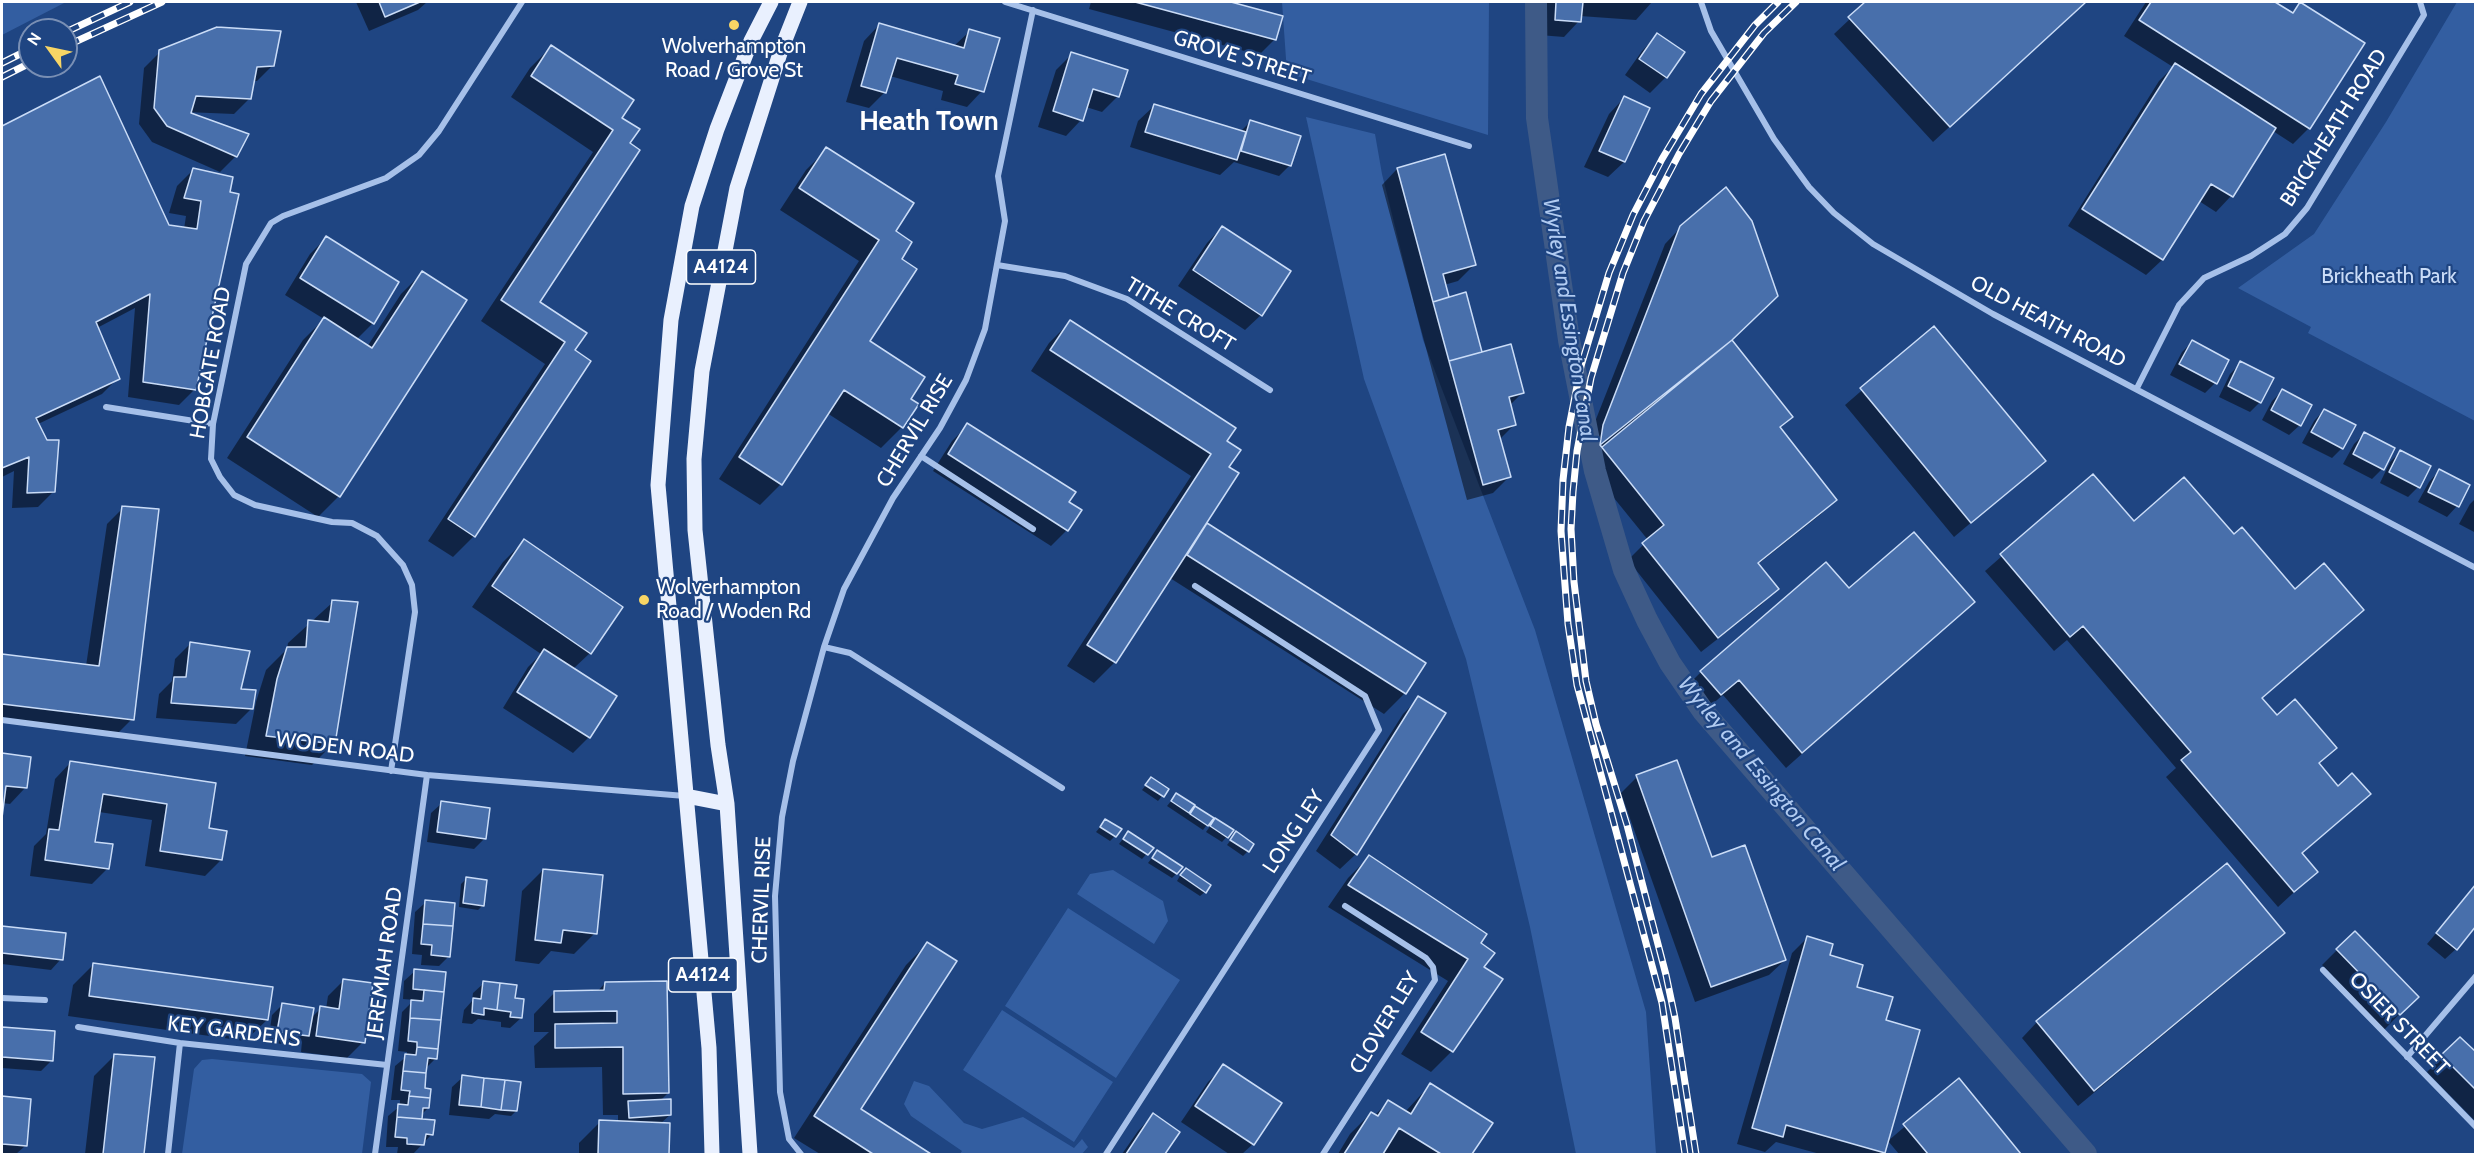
<!DOCTYPE html>
<style>
body{margin:0}
#map{position:relative;width:2477px;height:1156px;overflow:hidden;background:#1f4582;font-family:Cabin,sans-serif}
canvas{display:block}
.frame{position:absolute;inset:0;border:3px solid #fff;pointer-events:none}
.north{position:absolute;left:18px;top:18px;width:60px;height:60px;box-sizing:border-box;background:#1f4582;border:2px solid #798fb4;border-radius:50%;rotate:303deg;font-size:16px;font-weight:700;line-height:24px;text-align:center;color:#fff}
.north::after{content:'';display:block;margin:auto;width:21px;height:27px;background:#f7d565;clip-path:polygon(50% 0,100% 100%,50% 72%,0 100%)}
</style>
<div id="map">
<canvas width="2477" height="1156"></canvas>
<div class="frame"></div>
<div class="north">N</div>
</div>
<script>
const context = document.querySelector('canvas').getContext('2d');
context.lineJoin = 'round';
function fillPath(path, color) { context.fillStyle = color; context.fill(path, 'evenodd'); }
const toPath = rows => new Path2D(rows.map(r => 'M' + r).join(''));
function stroke(path, color, width, dash) { context.strokeStyle = color; context.lineWidth = width; context.lineCap = dash ? 'butt' : 'round'; context.setLineDash(dash || []); context.stroke(path); }
function label(font, color, halo, rows, align = 'center') {
  context.font = font + ' Cabin,sans-serif'; context.lineWidth = 4.5; context.setLineDash([]); context.textBaseline = 'middle'; context.strokeStyle = halo; context.fillStyle = color; for (const [text, x, y, turn = 0] of rows) {
    context.save(); context.translate(x, y); context.rotate((+turn || 0) * Math.PI / 180); context.textAlign = isNaN(turn) ? turn : align; if (halo) context.strokeText(text, 0, 0); context.fillText(text, 0, 0); context.restore();
  }
}
fillPath(toPath([
 [2,2,66,2,2,35],
 [1282,2,1489,2,1488,135,1287,73],
 [2457,2,2476,2,2475,421,2308,333,2311,327,2238,288,2314,234,2386,122],
 [1306,117,1375,134,1382,174,1423,340,1535,630,1646,1012,1656,1154,1576,1154,1530,927,1466,659,1364,379],
 [1113,870,1163,901,1168,921,1154,944,1077,894,1090,874],
 [1068,908,1180,980,1116,1078,1005,1006],
 [1002,1010,1113,1082,1074,1142,963,1070],
 [212,1059,362,1074,371,1082,362,1154,182,1154,194,1069,202,1060],
 [914,1081,929,1086,964,1123,982,1129,1023,1117,1074,1148,1082,1139,1088,1147,1082,1154,960,1154,962,1151,911,1116,904,1104]
]), '#335ea1');
fillPath(toPath([
 [356,2,427,2,418,10,369,31],
 [1091,2,1225,2,1281,17,1275,39,1259,55,1089,9],
 [1542,2,1652,2,1636,20,1580,16,1579,21,1564,37,1539,35],
 [1868,2,2085,2,1933,142,1834,34],
 [2146,2,2273,2,2291,13,2300,4,2309,128,2293,144,2273,131,2231,196,2216,212,2199,201,2162,260,2146,275,2068,226,2159,81,2173,67,2124,36],
 [879,25,954,46,970,31,982,91,967,107,941,100,943,91,890,76,885,92,869,108,846,102,864,41],
 [1657,35,1683,53,1666,77,1650,93,1625,75,1642,51],
 [551,47,620,118,628,144,538,303,573,351,474,536,453,557,428,541,545,364,481,321,593,152,511,97,530,68],
 [160,52,273,65,257,81,253,81,250,98,234,114,186,112,236,156,220,172,152,142,139,124,144,68],
 [1072,54,1118,96,1102,112,1086,107,1081,120,1066,136,1038,127,1056,70],
 [99,78,168,226,184,229,186,216,169,213,177,186,193,170,232,178,195,389,179,405,128,397,135,308,97,328,118,378,102,394,38,424,54,491,38,507,12,508,14,471,2,477,2,127],
 [1624,98,1624,162,1608,177,1584,167,1609,114],
 [1154,106,1240,132,1250,122,1290,165,1279,176,1234,162,1220,175,1130,147,1138,121],
 [827,149,894,232,900,259,868,341,909,399,917,404,902,427,881,448,827,413,781,484,760,505,719,479,859,261,780,210,806,170],
 [1397,169,1474,265,1458,281,1444,285,1448,299,1481,354,1523,392,1510,405,1515,424,1499,440,1509,477,1493,493,1467,500,1382,185],
 [1222,227,1261,315,1245,330,1178,286,1207,243],
 [1681,227,1730,340,1791,416,1779,428,1835,500,1820,515,1757,565,1777,589,1761,605,1701,652,1628,560,1648,540,1584,461,1587,442,1665,244],
 [326,238,373,323,356,340,367,347,401,294,422,273,339,496,318,517,227,458,303,340,324,319,285,295,310,254],
 [1070,322,1225,442,1227,468,1205,523,1424,664,1405,693,1384,714,1170,578,1115,662,1094,683,1067,666,1191,476,1031,371,1049,343],
 [1934,328,2044,461,1954,537,1845,405],
 [2192,342,2215,383,2205,393,2170,375,2182,352],
 [2241,363,2260,402,2250,412,2219,397,2230,374],
 [2282,391,2300,425,2289,435,2262,420,2272,401],
 [2324,410,2342,448,2332,458,2302,443,2314,421],
 [968,425,1067,503,1067,530,1051,546,933,471,952,441],
 [2364,434,2382,469,2372,479,2343,464,2354,444],
 [2400,452,2418,487,2408,497,2380,483,2390,462],
 [2439,471,2468,486,2457,506,2447,517,2418,502,2429,482],
 [2093,476,2134,523,2233,537,2295,591,2362,610,2261,699,2277,717,2335,748,2318,765,2338,788,2369,794,2301,854,2316,872,2278,907,2166,777,2176,768,2067,640,2054,651,1985,571],
 [2476,498,2476,533,2459,524,2470,504],
 [123,508,132,719,116,735,2,721,2,655,86,666,107,524],
 [524,541,590,653,573,669,589,737,573,753,503,708,528,667,541,654,472,607,503,562],
 [1849,590,1973,602,1786,768,1723,695,1705,710,1685,688,1701,672],
 [333,602,333,744,312,765,245,756,256,702,266,670,287,649,288,643],
 [191,643,239,690,252,708,236,724,156,718,159,694,172,681,175,659],
 [1419,698,1356,854,1340,869,1316,851,1403,714],
 [2,755,29,758,25,788,10,804,2,803,2,807],
 [1677,762,1711,859,1785,960,1769,975,1695,1002,1621,793,1637,777],
 [70,763,214,785,207,829,221,860,205,876,145,866,152,820,99,812,94,843,108,868,92,884,30,876,34,846,46,834,55,779],
 [1151,779,1162,796,1158,801,1142,790],
 [1176,795,1212,818,1203,830,1167,806],
 [442,803,485,838,474,849,427,842,431,813],
 [1106,820,1115,836,1110,841,1096,832],
 [1211,825,1232,831,1222,842,1206,832],
 [1128,832,1152,848,1142,859,1119,844],
 [1236,833,1248,851,1243,856,1227,845],
 [1157,851,1176,874,1172,878,1148,863],
 [1369,857,1479,943,1482,968,1452,1051,1431,1072,1401,1054,1448,981,1328,907,1348,878],
 [543,870,595,933,574,954,551,951,539,964,515,961,522,891],
 [1181,874,1205,892,1200,896,1177,881],
 [466,879,483,905,478,910,459,907,461,884],
 [2476,886,2456,949,2445,959,2427,944],
 [426,902,449,956,439,966,421,965,422,955,412,954,415,912],
 [2,927,61,959,51,970,2,964],
 [2283,933,2267,949,2078,1106,2022,1038,2037,1022],
 [1807,938,1828,956,1884,1021,1884,1152,1882,1154,1820,1154,1776,1142,1765,1152,1737,1144,1792,953],
 [927,944,859,1110,928,1154,820,1154,794,1138,906,965],
 [2337,950,2416,997,2384,1030,2322,965],
 [94,964,267,1020,245,1041,68,1016,73,985],
 [415,971,444,973,436,1058,425,1069,423,1090,428,1108,421,1115,420,1120,432,1134,413,1154,397,1154,398,1147,386,1147,388,1116,400,1106,400,1100,391,1100,395,1066,407,1056,407,1052,398,1051,402,1012,414,1000,403,999,404,981],
 [344,980,363,1042,347,1058,301,1052,302,1041,297,1046,268,1042,272,1015,282,1005,311,1018,321,1008,326,1009,328,996],
 [484,983,514,1000,521,1018,510,1028,501,1027,501,1022,478,1019,472,1024,462,1023,464,1010,472,1001,473,993],
 [605,983,668,1093,660,1101,670,1115,660,1124,669,1124,668,1154,579,1154,579,1143,600,1122,618,1123,618,1115,603,1115,602,1067,535,1068,534,1046,549,1032,534,1032,534,1014,555,992,597,992],
 [2,1028,54,1032,51,1061,41,1071,2,1068],
 [2460,1039,2476,1055,2476,1122,2427,1072],
 [115,1055,154,1058,143,1154,85,1154,94,1076],
 [1224,1066,1253,1144,1242,1154,1229,1154,1181,1122,1208,1082],
 [463,1077,516,1111,511,1116,495,1114,489,1119,449,1115,452,1087],
 [1959,1080,2019,1154,1899,1154,1888,1141],
 [1430,1085,1490,1123,1470,1154,1387,1154,1383,1152,1381,1154,1338,1154,1350,1134,1371,1113,1375,1115,1388,1102,1405,1112],
 [2,1098,29,1100,25,1146,16,1154,2,1154],
 [1153,1115,1178,1132,1163,1154,1122,1154,1138,1131]
]), '#0007');
stroke(toPath([
 [1536,2,1537,118,1569,340,1595,471,1624,570,1647,620,1670,663,1703,711,2086,1154]
]), '#3e5a87', 22);
const building = toPath([
 [379,2,420,2,385,17,379,2],
 [1135,2,1231,2,1283,16,1276,40,1135,2],
 [1556,2,1583,2,1581,22,1555,20,1556,2],
 [1865,2,2086,2,1950,127,1848,17,1865,2],
 [2151,2,2275,2,2293,13,2300,2,2365,43,2310,129,2139,20,2151,2],
 [879,23,964,48,969,29,1000,38,984,92,955,84,958,75,897,58,886,93,861,86,879,23],
 [217,27,281,31,274,66,257,67,251,99,196,96,191,113,249,134,237,157,167,126,154,108,159,50,217,27],
 [1657,33,1685,52,1667,78,1639,59,1657,33],
 [551,45,634,100,622,118,640,129,630,143,640,150,540,302,587,333,575,350,591,361,475,537,448,519,565,342,501,300,613,130,531,76,551,45],
 [1071,52,1128,70,1119,97,1093,89,1083,121,1053,111,1071,52],
 [2175,63,2276,128,2233,197,2211,184,2163,260,2082,209,2175,63],
 [100,76,169,225,197,229,201,201,184,198,193,168,233,177,230,192,239,194,196,390,143,382,150,294,96,322,120,379,36,418,47,440,59,440,55,492,27,493,29,457,2,468,2,126,100,76],
 [1624,96,1650,108,1625,162,1599,151,1624,96],
 [1154,104,1246,132,1237,160,1145,132,1154,104],
 [1250,120,1301,136,1291,166,1241,151,1250,120],
 [826,147,914,203,896,231,912,242,902,259,917,269,870,341,925,377,911,399,919,404,903,428,844,390,782,485,739,457,879,240,799,188,826,147],
 [1445,154,1476,265,1443,274,1449,297,1433,302,1397,168,1445,154],
 [1726,187,1752,221,1778,296,1732,340,1602,447,1600,445,1603,425,1680,226,1726,187],
 [1222,226,1291,271,1262,316,1193,270,1222,226],
 [326,236,399,282,374,324,300,278,326,236],
 [422,271,467,300,340,497,247,437,324,317,372,348,422,271],
 [1466,292,1482,352,1449,361,1433,302,1466,292],
 [1070,320,1236,428,1227,441,1241,450,1229,467,1239,473,1116,663,1087,645,1211,454,1050,350,1070,320],
 [1934,326,2046,461,1971,523,1860,388,1934,326],
 [1732,340,1793,417,1780,427,1837,500,1758,563,1779,589,1718,638,1642,543,1664,525,1600,445,1732,340],
 [2192,340,2229,360,2217,384,2179,364,2192,340],
 [1511,344,1524,393,1509,397,1516,425,1498,430,1511,477,1483,485,1449,361,1511,344],
 [2240,361,2274,378,2261,403,2228,386,2240,361],
 [2282,389,2312,405,2301,426,2271,410,2282,389],
 [2324,409,2356,425,2343,449,2311,432,2324,409],
 [967,423,1076,492,1069,502,1082,510,1068,531,948,454,967,423],
 [2364,432,2395,448,2384,470,2353,454,2364,432],
 [2400,450,2431,466,2420,488,2389,472,2400,450],
 [2439,469,2470,485,2459,507,2428,492,2439,469],
 [2093,474,2134,521,2184,477,2234,534,2242,527,2295,589,2324,563,2364,610,2262,698,2277,715,2295,699,2337,748,2319,763,2338,786,2352,773,2371,794,2302,853,2318,872,2294,892,2181,760,2191,752,2083,626,2070,637,2000,554,2093,474],
 [122,506,159,509,134,720,2,704,2,654,99,666,122,506],
 [1207,523,1426,663,1406,694,1187,555,1207,523],
 [1914,532,1975,602,1802,753,1739,680,1721,695,1700,671,1826,562,1849,588,1914,532],
 [524,539,623,607,591,654,492,586,524,539],
 [332,600,358,602,335,744,266,736,277,679,287,647,306,647,308,620,329,622,332,600],
 [190,642,250,651,241,689,256,690,253,709,171,703,174,677,186,677,190,642],
 [544,649,617,696,590,738,517,692,544,649],
 [1418,696,1446,713,1357,855,1331,835,1418,696],
 [2,753,31,757,27,788,6,786,2,818,2,753],
 [1677,760,1712,857,1745,845,1786,960,1711,987,1636,775,1677,760],
 [70,761,216,783,209,828,227,831,222,860,160,851,167,804,103,794,95,842,113,844,109,869,45,860,49,829,59,830,70,761],
 [1151,777,1169,789,1164,797,1145,785,1151,777],
 [1176,793,1195,805,1189,813,1171,801,1176,793],
 [441,801,490,808,486,839,437,832,441,801],
 [1195,806,1214,818,1208,826,1190,814,1195,806],
 [1215,818,1234,830,1228,838,1210,826,1215,818],
 [1105,819,1122,829,1116,837,1100,827,1105,819],
 [1128,831,1154,848,1148,855,1123,839,1128,831],
 [1236,831,1254,844,1249,852,1230,840,1236,831],
 [1157,850,1183,867,1177,874,1152,858,1157,850],
 [1369,855,1487,934,1481,943,1495,953,1484,967,1503,979,1453,1052,1421,1032,1468,959,1348,885,1369,855],
 [2227,863,2285,933,2094,1091,2036,1021,2227,863],
 [1186,868,1211,885,1206,893,1180,875,1186,868],
 [543,869,603,875,597,934,563,930,561,943,535,940,543,869],
 [466,877,487,880,484,906,463,903,466,877],
 [2476,884,2476,926,2457,950,2436,933,2476,884],
 [425,900,455,903,453,926,423,924,425,900],
 [423,924,453,926,450,957,431,955,432,945,421,944,423,924],
 [2,926,66,933,63,960,2,953,2,926],
 [2355,931,2419,997,2400,1015,2336,949,2355,931],
 [1807,936,1833,944,1830,955,1863,965,1857,987,1893,997,1886,1020,1920,1030,1885,1153,1786,1125,1783,1137,1752,1128,1807,936],
 [927,942,957,961,861,1109,931,1154,873,1154,814,1116,927,942],
 [93,963,273,987,268,1020,89,996,93,963],
 [414,969,446,972,444,992,413,989,414,969],
 [343,979,373,983,365,1043,316,1036,320,1006,339,1009,343,979],
 [483,981,500,983,497,1010,484,1008,484,1015,472,1013,473,998,481,999,483,981],
 [667,981,669,1093,623,1094,623,1047,555,1048,555,1024,617,1023,617,1011,554,1012,554,991,604,990,605,982,667,981],
 [500,983,517,985,515,998,524,999,522,1018,510,1017,511,1012,497,1010,500,983],
 [424,990,444,992,441,1020,410,1018,411,1000,423,1001,424,990],
 [282,1003,314,1008,309,1036,277,1032,282,1003],
 [410,1018,441,1020,438,1049,417,1047,417,1042,408,1041,410,1018],
 [2,1027,55,1031,53,1061,2,1057,2,1027],
 [2460,1037,2476,1052,2476,1090,2441,1055,2460,1037],
 [417,1047,438,1049,437,1059,428,1058,426,1073,403,1071,405,1054,416,1055,417,1047],
 [114,1054,155,1057,144,1154,103,1154,114,1054],
 [1223,1064,1282,1103,1254,1145,1195,1106,1223,1064],
 [403,1071,426,1073,425,1088,431,1089,430,1098,409,1096,410,1091,401,1090,403,1071],
 [462,1075,484,1078,481,1107,459,1105,462,1075],
 [484,1078,505,1080,501,1110,481,1107,484,1078],
 [1959,1078,2021,1154,1928,1154,1903,1124,1959,1078],
 [505,1080,521,1082,517,1111,501,1110,505,1080],
 [1430,1083,1493,1123,1472,1154,1441,1154,1399,1128,1383,1154,1344,1154,1371,1112,1378,1116,1388,1100,1411,1114,1430,1083],
 [2,1096,31,1099,27,1146,2,1144,2,1096],
 [409,1096,430,1098,429,1108,423,1108,422,1119,397,1117,398,1104,408,1105,409,1096],
 [671,1099,671,1115,629,1118,628,1101,671,1099],
 [1153,1113,1180,1132,1165,1154,1126,1154,1153,1113],
 [397,1117,435,1120,433,1135,426,1134,424,1145,407,1144,407,1138,395,1137,397,1117],
 [599,1120,670,1123,669,1154,598,1154,599,1120]
]);
fillPath(building, '#486fab');
stroke(building, '#cadcf7', 1.5);
stroke(toPath([
 [1005,2,1469,146],
 [1701,2,1711,31,1774,139,1809,187,1834,213,1873,244,1993,314,2476,568],
 [997,265,1065,276,1127,299,1270,390],
 [2137,388,2179,305,2204,278,2251,256,2285,234,2307,208,2424,15,2420,2],
 [106,407,213,424],
 [921,456,1033,529],
 [824,647,850,653,1062,788],
 [2,720,427,775,685,796],
 [391,771,415,612,412,585,403,565,377,536,352,523,332,522,255,505,234,495,220,477,211,459,213,424,246,264,271,223,283,216,386,178,419,155,439,131,522,2],
 [2323,970,2476,1127],
 [2,998,45,1000],
 [78,1027,180,1043,387,1065],
 [2407,1057,2476,976],
 [168,1154,180,1043],
 [375,1154,427,775],
 [801,1154,789,1139,780,1092,775,896,782,817,793,761,824,647,844,589,893,498,940,428,966,380,985,329,1005,221,998,176,1033,10],
 [1106,1154,1379,730,1365,696,1195,586],
 [1323,1154,1435,980,1433,967,1426,958,1345,906]
]), '#a6c0e9', 6);
stroke(toPath([
 [686,796,727,804],
 [712,1154,709,1048,658,485,671,320,692,206,717,129,751,41,771,2],
 [750,1154,727,804,718,745,695,530,694,459,702,371,737,188,781,50,800,2]
]), '#e9f0fe', 15);
const rail = toPath([
 [66,32,130,2],
 [66,46,162,2],
 [2,63,30,49],
 [2,77,30,63],
 [1685,1154,1662,1003,1577,685,1568,624,1564,572,1561,531,1563,480,1569,427,1581,366,1609,273,1633,215,1662,159,1701,94,1755,25,1778,2],
 [1696,1154,1675,1018,1666,975,1627,825,1596,724,1586,681,1574,582,1571,529,1573,492,1577,451,1591,378,1623,273,1644,221,1679,154,1711,101,1764,33,1796,2]
]);
stroke(rail, '#fff', 7);
stroke(rail, '#1f4582', 4.5, [14]);
for (const [x, y, r, color] of [
 [734,25,6,"#f7d565"],
 [644,600,6,"#f7d565"]
]) { const dot = new Path2D(); dot.arc(x, y, r, 0, 2 * Math.PI); context.fillStyle = color; context.fill(dot); stroke(dot, '#1f4582', 2); }
for (const [x, y, w] of [
 [721,267,69],
 [703,975,69]
]) { const box = new Path2D(); box.roundRect(x - w / 2, y - 17, w, 34, 4.5); context.fillStyle = '#1f4582'; context.fill(box); stroke(box, '#fff', 1.5); }
label('bold 20px', '#fff', null, [
 ["A4124",721,267],
 ["A4124",703,975]
]);
label('21px', '#fff', '#1f4582', [
 ["Wolverhampton",734,47],
 ["Road / Grove St",734,71],
 ["Wolverhampton",656,588,"left"],
 ["Road / Woden Rd",656,612,"left"]
]);
label('21px', '#fff', '#1f4582', [
 ["GROVE STREET",1242,58,17],
 ["BRICKHEATH ROAD",2334,128,-58],
 ["TITHE CROFT",1180,315,31],
 ["OLD HEATH ROAD",2048,322,28],
 ["HOBGATE ROAD",211,363,-80],
 ["CHERVIL RISE",915,431,-59],
 ["WODEN ROAD",345,748,7],
 ["LONG LEY",1294,832,-57],
 ["CHERVIL RISE",762,900,-88],
 ["JEREMIAH ROAD",385,963,-82],
 ["CLOVER LEY",1385,1023,-59],
 ["OSIER STREET",2399,1024,46],
 ["KEY GARDENS",234,1032,7]
]);
label('21px', '#cadcf7', '#1f4582', [
 ["Brickheath Park",2389,277]
]);
label('italic 22px', '#b1cbf1', '#1f4582', [
 ["Wyrley and Essington Canal",1569,320,81],
 ["Wyrley and Essington Canal",1761,774,50]
]);
label('bold 27px', '#fff', '#1f4582', [
 ["Heath Town",929,122]
]);
</script>
